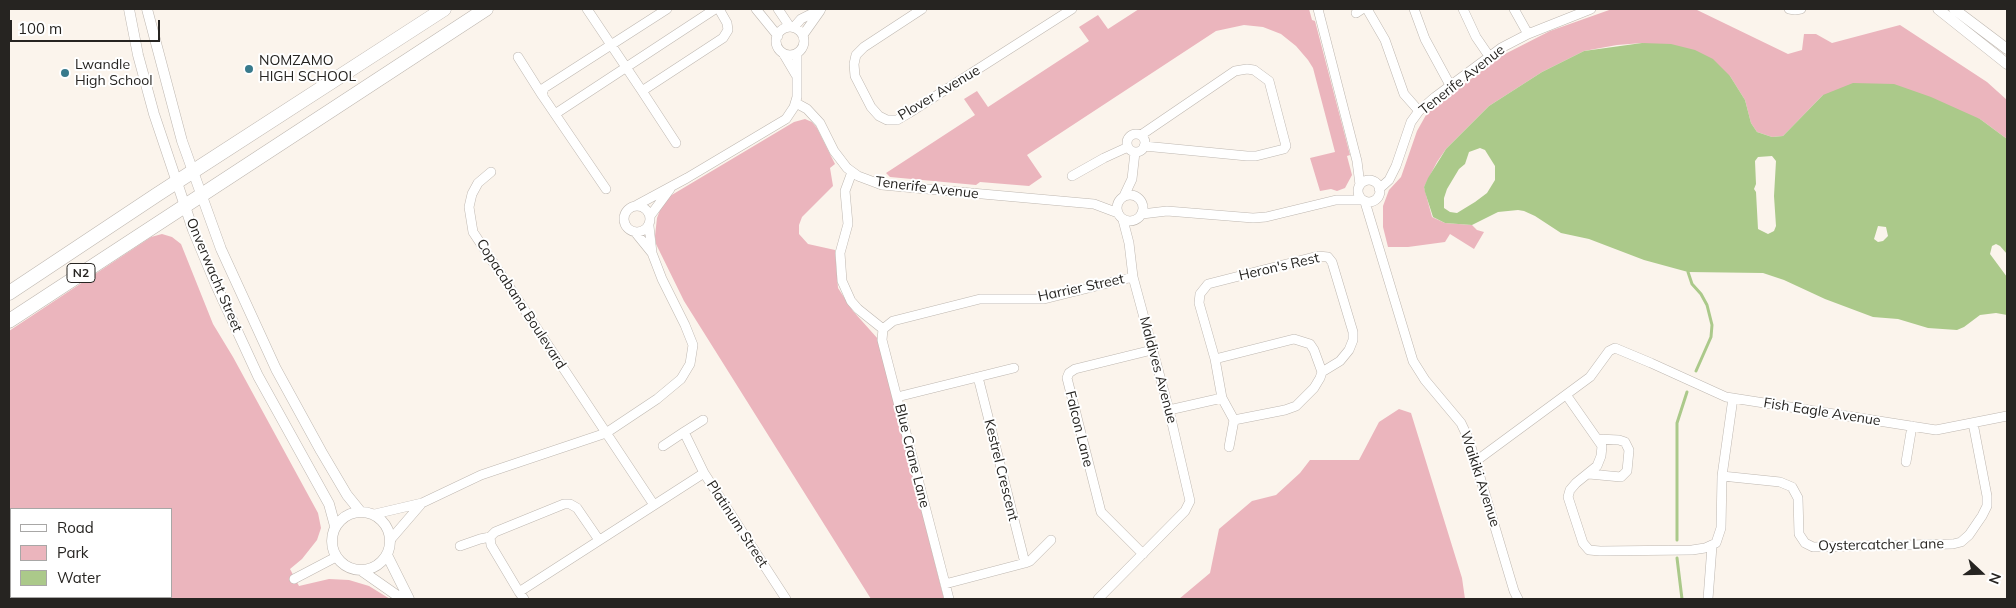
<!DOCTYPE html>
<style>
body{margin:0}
#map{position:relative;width:2016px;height:608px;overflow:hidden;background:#fbf4ec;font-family:Mulish,sans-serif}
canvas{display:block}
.frame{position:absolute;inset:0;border:10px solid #262421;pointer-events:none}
.legend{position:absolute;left:10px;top:508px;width:162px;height:90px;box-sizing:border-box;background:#fff;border:1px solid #a8a7a6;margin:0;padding:6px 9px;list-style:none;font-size:15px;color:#262421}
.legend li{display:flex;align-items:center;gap:10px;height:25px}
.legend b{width:25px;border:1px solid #a8a7a6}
.north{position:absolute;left:1956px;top:548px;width:50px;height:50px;-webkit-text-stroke:4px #fff;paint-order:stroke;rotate:111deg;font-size:14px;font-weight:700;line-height:20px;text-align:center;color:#262421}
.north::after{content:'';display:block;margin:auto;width:18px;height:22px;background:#262421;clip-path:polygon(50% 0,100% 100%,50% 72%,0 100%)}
.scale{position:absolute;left:10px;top:20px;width:150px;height:22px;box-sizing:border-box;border:2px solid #262421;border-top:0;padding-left:6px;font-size:15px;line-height:18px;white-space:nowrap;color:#262421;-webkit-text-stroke:4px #fff;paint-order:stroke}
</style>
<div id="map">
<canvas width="2016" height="608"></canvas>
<div class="frame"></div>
<ul class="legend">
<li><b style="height:6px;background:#fff"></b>Road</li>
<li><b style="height:14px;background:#ebb5bd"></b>Park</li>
<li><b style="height:14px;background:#abc98a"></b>Water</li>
</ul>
<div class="north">N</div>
<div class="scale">100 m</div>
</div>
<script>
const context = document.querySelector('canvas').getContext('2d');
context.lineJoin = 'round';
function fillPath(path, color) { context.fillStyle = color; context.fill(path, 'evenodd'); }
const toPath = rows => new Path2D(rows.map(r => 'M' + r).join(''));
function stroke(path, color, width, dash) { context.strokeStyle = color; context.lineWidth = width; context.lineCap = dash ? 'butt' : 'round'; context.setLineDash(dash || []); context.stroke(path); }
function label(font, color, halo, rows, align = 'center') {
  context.font = font + ' Mulish,sans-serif'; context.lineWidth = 4; context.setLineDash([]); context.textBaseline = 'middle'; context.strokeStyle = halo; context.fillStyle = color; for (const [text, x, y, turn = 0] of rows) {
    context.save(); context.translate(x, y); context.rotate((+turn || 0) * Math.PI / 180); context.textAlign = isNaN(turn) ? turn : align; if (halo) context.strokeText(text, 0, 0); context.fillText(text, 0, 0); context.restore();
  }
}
fillPath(toPath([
 [1139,9,1309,9,1312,20,1315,21,1350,155,1347,156,1352,175,1345,188,1337,191,1331,189,1320,191,1310,158,1335,152,1313,68,1308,60,1296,46,1281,34,1263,27,1244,25,1216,31,1027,155,1042,177,1029,186,980,182,976,185,890,177,886,173,975,115,964,99,977,91,988,107,1089,41,1079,27,1098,15,1108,29],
 [1612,9,1695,9,1788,54,1802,50,1804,34,1816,34,1832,43,1900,25,1987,82,2007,100,2007,139,1980,119,1823,95,1783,136,1772,137,1757,132,1751,123,1745,100,1730,76,1642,43,1617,45,1584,51,1542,72,1489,106,1446,149,1437,162,1424,187,1432,217,1445,223,1472,225,1477,230,1484,232,1474,249,1450,234,1445,242,1408,247,1388,247,1383,227,1383,206,1389,190,1401,177,1417,131,1426,115,1439,103,1503,55,1550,31],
 [805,119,812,122,817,128,835,164,830,168,833,186,802,217,799,225,799,234,808,244,835,250,838,288,853,311,878,339,944,599,871,599,684,301,656,244,655,236,657,218,660,210,670,196,794,122],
 [162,234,172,237,181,244,213,324,233,357,318,513,321,528,317,540,302,559,290,569,299,586,329,579,349,580,369,586,390,599,9,599,9,331,151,237],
 [11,509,171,509,171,597,11,597],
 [1399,409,1411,413,1462,578,1465,599,1179,599,1210,573,1219,529,1252,501,1276,495,1300,473,1310,460,1359,460,1379,422]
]), '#ebb5bd');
fillPath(toPath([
 [1642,43,1671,44,1695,50,1713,59,1730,76,1745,100,1751,123,1757,132,1772,137,1783,136,1823,95,1853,83,1894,84,1931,97,1980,119,2007,139,2007,254,2000,246,1996,244,1992,246,1990,254,2007,277,2007,315,1996,313,1980,315,1964,327,1957,330,1928,328,1898,319,1873,317,1825,299,1784,280,1763,273,1688,272,1644,260,1589,239,1561,233,1535,216,1524,211,1518,210,1498,212,1472,225,1445,223,1433,217,1425,192,1424,187,1428,178,1446,149,1489,106,1542,72,1584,51],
 [1480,148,1485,150,1495,166,1495,180,1487,193,1475,202,1457,213,1450,212,1444,208,1444,198,1447,189,1459,169,1465,164,1469,152],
 [1772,156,1776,161,1774,196,1776,226,1774,231,1768,234,1758,229,1756,192,1754,189,1756,184,1755,161,1758,157],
 [1878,226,1886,227,1888,236,1883,241,1878,242,1874,239]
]), '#abc98a');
stroke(toPath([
 [1688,272,1692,284,1701,294,1707,305,1712,325,1711,337,1696,371],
 [1677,540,1677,423,1687,392],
 [1677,558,1682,599]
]), '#abc98a', 3);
const minor = toPath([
 [587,9,642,91,723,38,728,30,727,23,719,9],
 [756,9,778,36],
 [778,9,790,27],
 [922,9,864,47,856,55,854,64,855,76,871,107,879,116,887,120,897,120,909,113,1072,9],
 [1318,9,1357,161,1360,185],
 [1367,9,1385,40,1404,94,1419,111],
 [1414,9,1425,39,1450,85],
 [1463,9,1476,37,1489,56],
 [1514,9,1528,34],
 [1789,9,1795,10,1801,9],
 [1356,13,1362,9],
 [794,27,801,19,821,9],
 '776 41a14 14 0 1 1 28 0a14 14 0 1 1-28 0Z',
 [803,35,820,11],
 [783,53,796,75],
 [518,57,542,95],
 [642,91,676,143],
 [796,103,807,109,820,123,834,151,847,168,858,176,882,185,1094,204,1118,213],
 [555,114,715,9],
 '1127 143a9 9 0 1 1 18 0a9 9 0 1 1-18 0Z',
 [1141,135,1235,71,1247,69,1254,70,1269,81,1286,146,1284,149,1256,156,1247,156,1144,146],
 [491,172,478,183,472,194,469,207,473,232,654,505],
 [852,172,845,191,848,224,840,253,842,281,851,301,858,309,883,329],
 [1072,176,1104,158,1128,147],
 '1358 191a11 11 0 1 1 22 0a11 11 0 1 1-22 0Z',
 [606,189,542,95,544,88,667,9],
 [1379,189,1389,180,1396,166,1411,122,1419,111,1435,97,1501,48,1528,34,1591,9],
 '1117 208a13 13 0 1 1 26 0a13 13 0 1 1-26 0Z',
 [1124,196,1132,179,1135,152],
 [1365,202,1413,361,1425,380,1461,423,1469,440,1514,591,1518,599],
 [637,205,687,178,786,119,794,107,797,97,797,53],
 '624 219a13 13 0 1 1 26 0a13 13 0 1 1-26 0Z',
 [1142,214,1167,211,1253,218,1266,217,1336,200,1362,200],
 [650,216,670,189],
 [635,232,652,253],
 [1215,359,1294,339,1310,344,1314,350,1322,372,1320,378,1314,388,1296,406,1285,410,1234,420],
 [978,377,1025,563],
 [1567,396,1602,446,1601,456,1597,466,1576,483,1570,490,1568,497,1583,543,1589,550,1600,551,1692,550,1705,548,1716,543,1721,528,1722,476,1733,398],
 [897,397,1014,368],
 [1169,410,1222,398],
 [703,420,684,432,704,473,786,599],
 [663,446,684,432],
 [1229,447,1234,420,1222,398,1215,359,1199,303,1200,294,1208,284,1318,256,1328,257,1332,262,1353,332,1353,340,1349,350,1340,361,1322,372],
 [1476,461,1590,377,1609,351,1615,348,1651,363,1726,397,1936,430,2007,416],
 [1906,462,1912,426],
 [1589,474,1621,477,1627,471,1629,450,1625,442,1619,440,1598,439],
 [1722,476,1780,482,1792,487,1798,498,1799,534,1805,543,1813,547,1953,544,1961,542,1969,535,1982,516,1987,506,1987,496,1973,423],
 [375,514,422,503,481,475,606,433,657,399,681,379,690,364,693,345,685,325,662,279,652,253,649,226],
 [391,539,422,503],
 [460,546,480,539,490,537],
 [1143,554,1101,512,1067,378,1069,373,1075,369,1152,350],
 [294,579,336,557],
 [945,584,1025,563,1030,561,1051,540],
 [519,592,491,545,490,537,495,532,564,504,570,504,577,508,599,540],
 [524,599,519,592,704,473],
 [949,599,882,340,883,329,893,321,980,299,1044,299,1133,277],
 [1098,599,1185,511,1190,501,1169,410,1133,277,1129,243,1123,220],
 [1708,599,1712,546]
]);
const tertiary = toPath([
 [129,9,138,55,154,114,193,230,216,285,258,376,329,504,335,526],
 [147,9,182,141,221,249,276,369,321,451,347,495,360,511],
 [1938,9,2007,64],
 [1954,9,2007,49],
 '332 541a29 29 0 1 1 58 0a29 29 0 1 1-58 0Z',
 [387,555,409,599],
 [362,571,402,599]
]);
const trunk = toPath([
 [9,293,158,194,444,9],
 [9,321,486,9]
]);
stroke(minor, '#beb7b0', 10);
stroke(tertiary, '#beb7b0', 11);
stroke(trunk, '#beb7b0', 15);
stroke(minor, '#fff', 9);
stroke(tertiary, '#fff', 10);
stroke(trunk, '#fff', 14);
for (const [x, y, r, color] of [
 [249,69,5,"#387a8c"],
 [65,73,5,"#387a8c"]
]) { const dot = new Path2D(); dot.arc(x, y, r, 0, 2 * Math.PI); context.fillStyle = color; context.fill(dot); stroke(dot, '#fff', 2); }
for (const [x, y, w] of [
 [81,273,28]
]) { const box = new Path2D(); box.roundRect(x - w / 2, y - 9.5, w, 19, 4); context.fillStyle = '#fff'; context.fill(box); stroke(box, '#262421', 1); }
label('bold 12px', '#262421', null, [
 ["N2",81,273]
]);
label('14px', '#262421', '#fff', [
 ["NOMZAMO",259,61],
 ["HIGH SCHOOL",259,77],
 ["Lwandle",75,65],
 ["High School",75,81]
], 'left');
label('14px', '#262421', '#fff', [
 ["Tenerife Avenue",1462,80,-38],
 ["Plover Avenue",939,93,-31],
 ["Tenerife Avenue",927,188,7],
 ["Heron's Rest",1279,267,-13],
 ["Onverwacht Street",214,275,67],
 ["Harrier Street",1081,288,-12],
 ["Copacabana Boulevard",521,304,57],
 ["Maldives Avenue",1158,370,75],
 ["Fish Eagle Avenue",1822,412,9],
 ["Falcon Lane",1079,429,76],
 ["Blue Crane Lane",912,456,76],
 ["Kestrel Crescent",1001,470,76],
 ["Waikiki Avenue",1480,479,72],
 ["Platinum Street",737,524,57],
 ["Oystercatcher Lane",1881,545,-1]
]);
</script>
